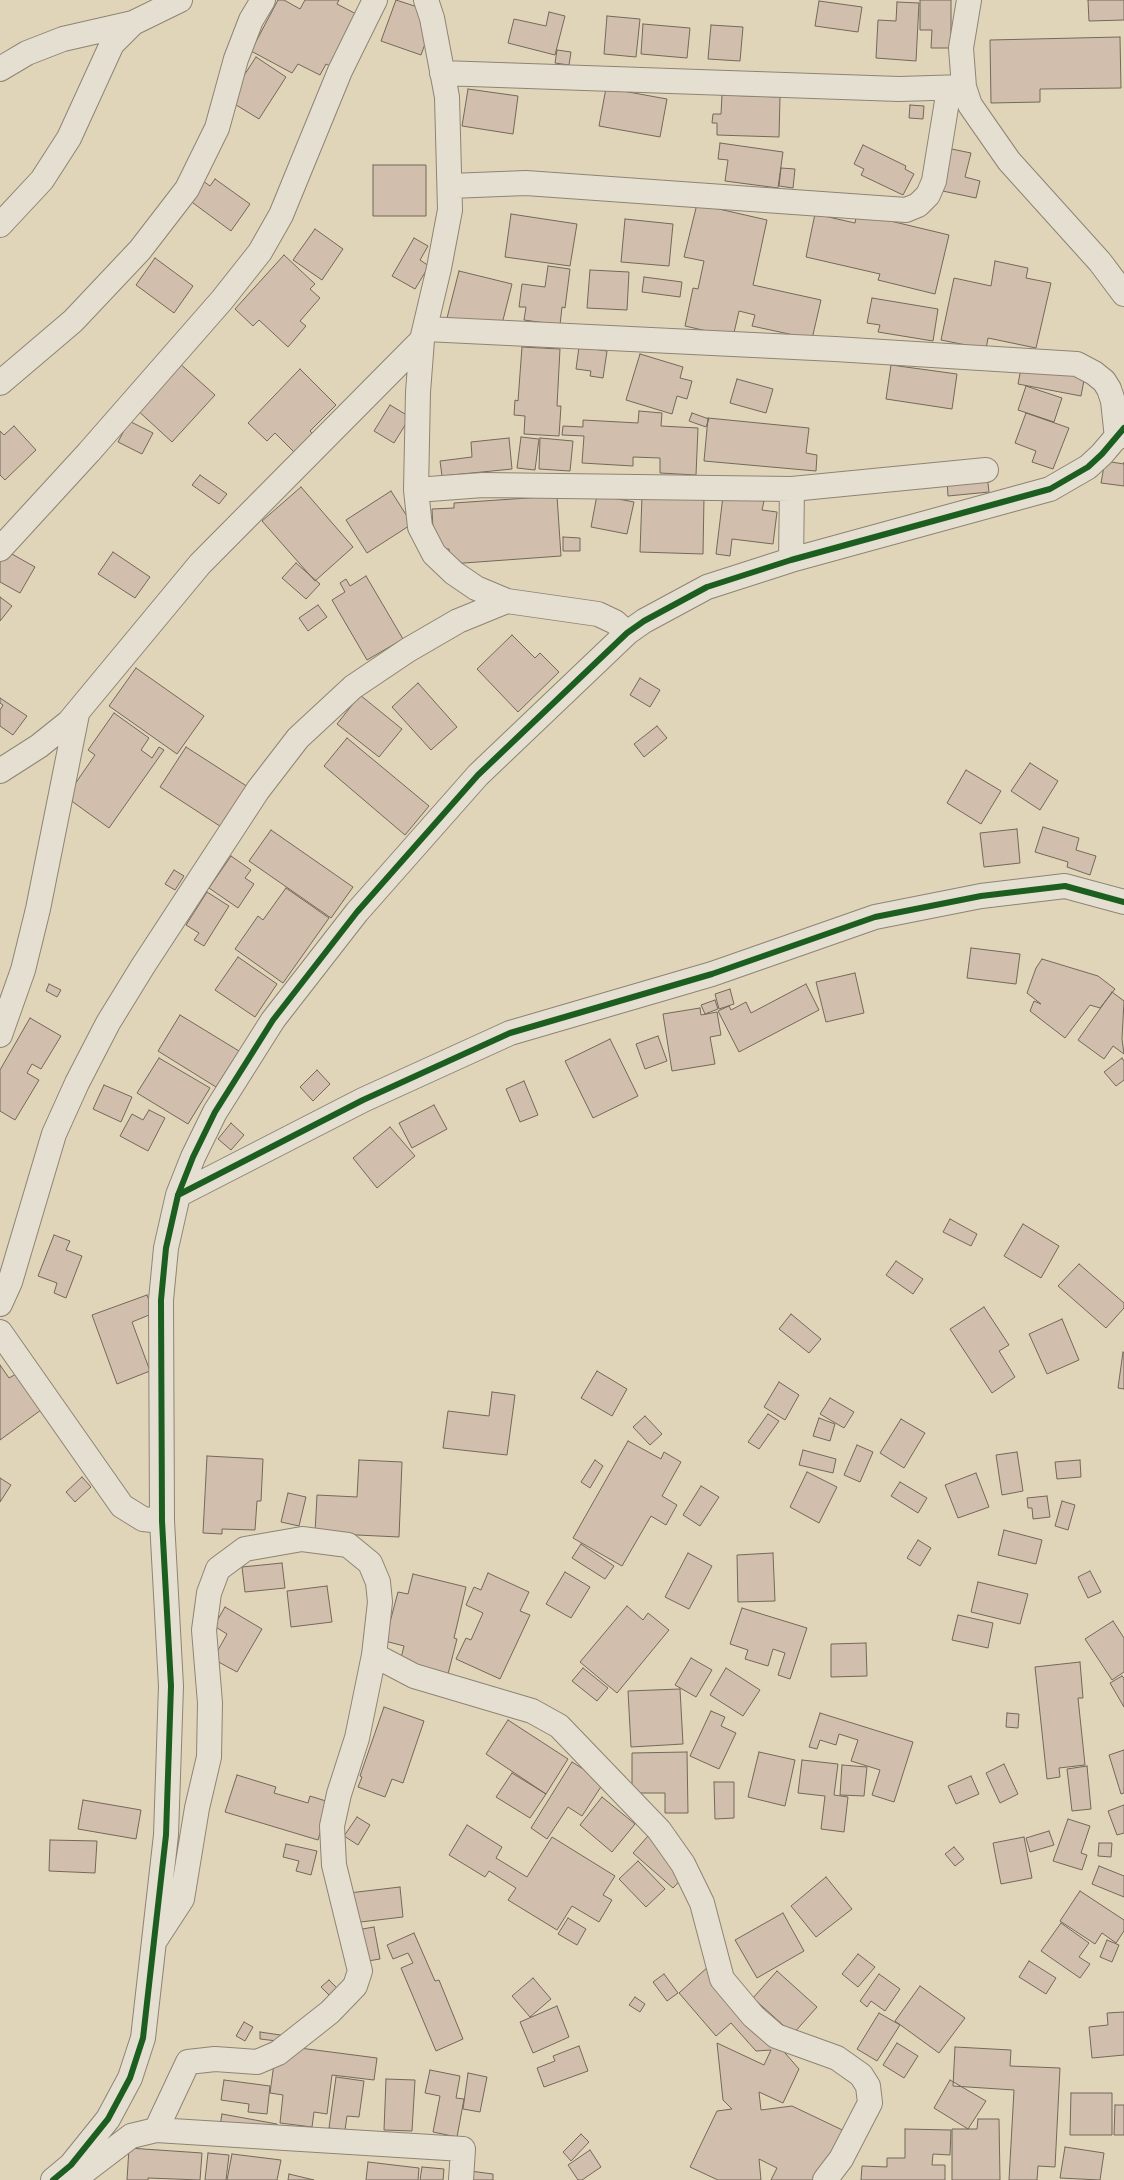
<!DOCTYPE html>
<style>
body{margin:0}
canvas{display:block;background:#e0d4b9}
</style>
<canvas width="1124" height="2180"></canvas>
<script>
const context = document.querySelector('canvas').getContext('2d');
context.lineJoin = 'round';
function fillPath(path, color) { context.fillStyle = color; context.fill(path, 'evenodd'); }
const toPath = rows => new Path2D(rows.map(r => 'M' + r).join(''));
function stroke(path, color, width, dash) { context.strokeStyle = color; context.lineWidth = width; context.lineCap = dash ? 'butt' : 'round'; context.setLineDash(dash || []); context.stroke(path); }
const building = toPath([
 [278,0,284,0,300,9,305,0,339,0,337,4,362,17,334,68,326,64,320,75,298,64,292,73,251,51,278,0],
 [396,0,436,13,421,55,381,41,396,0],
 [920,0,951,0,951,48,931,48,932,30,920,30,920,0],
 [1088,0,1124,0,1124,20,1089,21,1088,0],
 [819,1,862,7,858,32,815,26,819,1],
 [897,2,919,3,916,61,876,58,878,20,896,21,897,2],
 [549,12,565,16,555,55,508,43,514,19,546,26,549,12],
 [607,16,640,19,636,57,604,54,607,16],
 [643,24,690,28,687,58,641,54,643,24],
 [711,25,743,27,740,61,708,59,711,25],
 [1120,37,1121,88,1040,89,1040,102,991,103,990,40,1120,37],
 [557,50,571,52,569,65,555,63,557,50],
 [256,57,286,77,259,119,228,100,256,57],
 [606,88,667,99,660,137,599,126,606,88],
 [468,89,518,96,513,134,462,126,468,89],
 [722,95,780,97,779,137,717,135,717,123,712,123,713,114,721,114,722,95],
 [910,105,924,106,923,119,909,118,910,105],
 [720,143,783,152,778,188,725,181,728,160,718,159,720,143],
 [863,145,906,166,905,169,914,174,903,195,861,175,864,169,854,164,863,145],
 [942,147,971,153,965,177,980,181,976,198,933,189,942,147],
 [373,165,426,165,426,216,373,216,373,165],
 [781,168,795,169,793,188,779,186,781,168],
 [215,179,250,204,231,231,189,200,203,181,210,186,215,179],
 [697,204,767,220,753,285,821,300,812,339,752,326,755,315,739,311,733,337,685,326,693,288,698,289,704,261,684,257,697,204],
 [857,213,949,235,935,294,878,280,880,274,806,257,815,214,855,223,857,213],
 [511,214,577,224,570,266,505,257,511,214],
 [625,219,673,224,669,266,621,262,625,219],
 [315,229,343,249,322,280,293,260,315,229],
 [414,238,428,246,420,260,429,266,415,289,392,276,414,238],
 [284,255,315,284,310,289,320,298,300,321,306,326,288,347,259,320,253,326,235,309,284,255],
 [155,258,193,286,174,313,136,285,155,258],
 [995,261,1028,268,1026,278,1051,283,1036,348,988,338,986,349,941,340,954,278,991,286,995,261],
 [548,266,570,269,565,308,562,307,560,325,524,320,526,307,519,307,522,284,545,287,548,266],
 [590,270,629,272,627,310,587,308,590,270],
 [459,271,512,284,500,332,447,318,459,271],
 [644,277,682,282,680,297,642,292,644,277],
 [872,298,938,309,933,341,878,332,880,325,867,323,872,298],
 [522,347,560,349,557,406,561,406,559,436,524,434,525,416,514,415,515,400,518,401,522,347],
 [579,347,607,351,603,378,590,376,591,371,576,369,579,347],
 [640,354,683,367,680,378,692,381,687,399,677,396,672,414,626,400,640,354],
 [178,362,215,395,172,442,135,408,178,362],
 [1022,363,1085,375,1081,396,1018,384,1022,363],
 [891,365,957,374,952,409,886,399,891,365],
 [300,369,336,405,310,431,315,436,297,455,275,433,267,441,248,423,300,369],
 [737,379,773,389,766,413,730,403,737,379],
 [1026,386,1062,398,1054,422,1018,410,1026,386],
 [390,405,410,417,394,443,374,431,390,405],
 [639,411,662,413,661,426,698,428,696,475,660,473,660,458,633,457,633,466,582,463,584,436,562,435,563,426,583,427,583,420,638,423,639,411],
 [692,413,709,419,706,427,689,421,692,413],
 [1026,413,1069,428,1053,469,1032,462,1036,451,1015,443,1026,413],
 [708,418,809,428,806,453,817,455,816,471,704,461,708,418],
 [129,421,153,433,142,454,118,442,129,421],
 [14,426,36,450,5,480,0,475,0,431,4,435,14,426],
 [521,437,539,439,535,470,517,468,521,437],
 [509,438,512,469,442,476,440,461,472,457,471,442,509,438],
 [540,438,573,441,570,471,539,469,540,438],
 [1105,461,1124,464,1124,462,1124,486,1101,483,1105,461],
 [200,475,227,494,219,504,192,485,200,475],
 [987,475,989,492,948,496,947,479,987,475],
 [301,487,353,547,315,581,262,521,301,487],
 [391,491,412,524,367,553,346,520,391,491],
 [597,495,634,502,627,534,591,527,597,495],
 [557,496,561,556,450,564,449,549,434,550,432,509,454,508,454,503,557,496],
 [642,496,704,497,703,554,640,552,642,496],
 [723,496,764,501,762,510,777,512,773,544,732,539,730,556,716,554,723,496],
 [563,537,580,538,580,551,563,551,563,537],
 [3,549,35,567,20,593,0,582,0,555,3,549],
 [113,552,150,577,135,598,98,574,113,552],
 [296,563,320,584,306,599,282,578,296,563],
 [366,576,403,639,367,660,332,600,345,592,340,583,346,579,350,586,366,576],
 [0,597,12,606,0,621,0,597],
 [318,605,327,617,308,631,299,618,318,605],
 [512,635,535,658,540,653,559,672,518,712,477,669,512,635],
 [136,668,204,716,177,754,109,706,136,668],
 [640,678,660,690,650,707,630,695,640,678],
 [418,683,457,727,431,750,392,707,418,683],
 [360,695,402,729,379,757,337,724,360,695],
 [0,698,27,716,13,735,0,726,0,710,3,705,0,703,0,698],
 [114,713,149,738,141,750,152,758,159,747,164,750,109,828,66,797,95,755,88,750,114,713],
 [657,726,667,738,644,757,634,744,657,726],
 [347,738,429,806,405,835,324,766,347,738],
 [186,747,259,794,232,834,160,787,186,747],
 [1030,763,1058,781,1040,810,1011,791,1030,763],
 [966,770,1001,791,981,824,947,803,966,770],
 [1043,827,1079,838,1076,850,1096,856,1090,875,1067,867,1068,862,1035,852,1043,827],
 [1017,829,1020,863,984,867,980,833,1017,829],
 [271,830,353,887,331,918,249,861,271,830],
 [231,856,251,870,245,878,254,884,238,908,209,888,231,856],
 [174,870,184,876,175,890,165,884,174,870],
 [286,888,329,918,283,983,235,949,258,916,263,920,286,888],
 [207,892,229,906,204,946,194,940,199,933,186,925,207,892],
 [971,948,1020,954,1016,984,967,978,971,948],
 [238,957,277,984,255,1017,215,990,238,957],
 [1042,959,1098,976,1115,989,1100,1008,1090,1005,1065,1038,1030,1011,1034,1001,1041,1004,1027,993,1036,968,1042,959],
 [855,973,864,1013,826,1022,816,982,855,973],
 [49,984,61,990,57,997,46,991,49,984],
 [806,984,819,1010,739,1052,718,1011,729,1006,731,1010,746,1002,751,1013,806,984],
 [730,989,734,1004,719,1009,715,994,730,989],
 [1112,992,1124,1001,1122,1039,1124,1054,1113,1046,1104,1059,1078,1040,1112,992],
 [715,1000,718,1009,705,1014,701,1005,715,1000],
 [700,1008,701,1015,717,1012,721,1035,710,1037,715,1064,672,1071,663,1014,700,1008],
 [180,1015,239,1051,216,1087,158,1051,180,1015],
 [30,1018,61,1036,41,1069,32,1064,27,1073,39,1080,15,1120,0,1111,0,1070,30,1018],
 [658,1036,667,1061,645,1069,636,1044,658,1036],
 [610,1039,638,1096,593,1118,565,1061,610,1039],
 [159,1058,210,1088,188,1124,137,1093,159,1058],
 [1122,1058,1124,1061,1124,1080,1116,1086,1104,1072,1122,1058],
 [317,1070,330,1084,313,1101,300,1087,317,1070],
 [524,1081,538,1115,520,1122,506,1089,524,1081],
 [104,1085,132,1097,121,1122,93,1109,104,1085],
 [434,1105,447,1129,412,1148,399,1123,434,1105],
 [149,1110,165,1118,148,1151,120,1136,132,1114,143,1120,149,1110],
 [231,1123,244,1135,231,1150,218,1139,231,1123],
 [390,1127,415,1156,377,1188,353,1158,390,1127],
 [950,1219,977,1234,971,1246,943,1232,950,1219],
 [1023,1224,1059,1246,1041,1278,1004,1256,1023,1224],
 [54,1235,70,1241,66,1250,82,1256,66,1298,54,1293,57,1283,38,1276,54,1235],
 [896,1261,923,1279,913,1294,886,1275,896,1261],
 [1079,1264,1124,1303,1124,1308,1106,1328,1058,1286,1079,1264],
 [147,1295,154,1313,132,1322,150,1371,117,1384,92,1315,147,1295],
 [984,1307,1009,1345,999,1351,1015,1377,992,1393,950,1329,984,1307],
 [791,1314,821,1339,809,1353,779,1329,791,1314],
 [1062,1319,1079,1360,1047,1374,1029,1334,1062,1319],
 [1123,1352,1124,1353,1124,1389,1118,1388,1123,1352],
 [0,1365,9,1378,16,1374,41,1410,0,1440,0,1365],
 [597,1371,627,1389,612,1416,581,1398,597,1371],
 [779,1382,799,1395,785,1420,764,1407,779,1382],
 [492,1392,515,1395,507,1455,443,1448,448,1411,489,1416,492,1392],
 [830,1398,854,1412,844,1428,820,1414,830,1398],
 [768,1414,779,1421,759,1449,748,1442,768,1414],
 [645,1416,662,1434,650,1445,633,1427,645,1416],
 [819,1418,835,1424,830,1441,813,1436,819,1418],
 [901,1419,925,1433,904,1468,880,1453,901,1419],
 [628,1441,661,1459,664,1452,681,1462,662,1496,677,1505,666,1525,651,1516,622,1566,573,1538,628,1441],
 [857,1445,873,1452,860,1482,844,1475,857,1445],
 [803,1450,836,1459,833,1473,799,1465,803,1450],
 [1017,1452,1023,1491,1002,1495,996,1455,1017,1452],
 [207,1456,263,1459,261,1501,257,1501,255,1530,222,1529,222,1534,203,1533,207,1456],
 [359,1460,402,1462,399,1537,315,1533,317,1495,357,1497,359,1460],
 [595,1460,603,1466,590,1488,581,1482,595,1460],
 [1080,1460,1081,1477,1057,1479,1055,1462,1080,1460],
 [807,1472,837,1487,819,1523,790,1507,807,1472],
 [976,1473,989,1507,958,1518,945,1485,976,1473],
 [82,1477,91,1487,75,1502,66,1492,82,1477],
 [0,1478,11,1485,0,1502,0,1478],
 [900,1482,927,1498,918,1513,891,1496,900,1482],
 [701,1486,719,1497,700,1526,683,1515,701,1486],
 [288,1493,306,1497,299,1526,281,1522,288,1493],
 [1047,1496,1050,1517,1033,1519,1032,1508,1028,1508,1027,1498,1047,1496],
 [1062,1501,1075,1505,1068,1530,1055,1526,1062,1501],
 [1004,1530,1042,1540,1036,1564,998,1555,1004,1530],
 [918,1540,931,1548,920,1566,907,1558,918,1540],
 [581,1544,614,1566,605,1579,572,1558,581,1544],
 [688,1553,712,1566,689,1609,665,1597,688,1553],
 [773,1553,775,1601,738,1602,737,1555,773,1553],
 [282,1563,285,1588,245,1592,242,1567,282,1563],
 [1090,1571,1101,1592,1088,1598,1078,1577,1090,1571],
 [565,1572,590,1587,571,1618,546,1604,565,1572],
 [488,1573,529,1592,520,1611,530,1615,500,1679,456,1659,466,1638,471,1640,483,1613,466,1605,474,1587,481,1590,488,1573],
 [413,1574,466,1587,454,1638,457,1639,448,1674,400,1662,404,1646,385,1641,398,1592,408,1594,413,1574],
 [978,1582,1028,1594,1020,1624,971,1612,978,1582],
 [327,1586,332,1622,291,1627,287,1591,327,1586],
 [627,1606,643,1620,648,1613,669,1630,617,1693,580,1662,627,1606],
 [225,1607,262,1629,237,1672,213,1659,227,1634,214,1626,225,1607],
 [742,1608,807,1628,790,1679,778,1675,785,1653,773,1649,768,1666,745,1659,748,1650,730,1644,742,1608],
 [958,1615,993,1623,988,1648,952,1640,958,1615],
 [1113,1621,1124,1638,1124,1672,1112,1680,1085,1639,1113,1621],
 [866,1643,867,1676,831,1677,831,1644,866,1643],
 [691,1658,712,1670,696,1697,675,1685,691,1658],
 [1080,1662,1083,1698,1078,1698,1085,1765,1059,1768,1060,1777,1047,1779,1035,1667,1080,1662],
 [583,1668,608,1688,597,1701,572,1681,583,1668],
 [726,1668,760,1690,743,1716,710,1695,726,1668],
 [1122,1676,1124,1678,1124,1707,1110,1683,1122,1676],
 [680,1689,683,1744,631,1747,628,1691,680,1689],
 [384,1707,424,1721,403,1783,392,1779,385,1797,358,1787,362,1777,360,1776,384,1707],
 [711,1711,725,1717,721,1726,736,1733,719,1769,690,1756,711,1711],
 [820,1713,913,1742,894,1802,872,1795,880,1770,851,1761,858,1740,839,1734,836,1745,820,1740,817,1749,809,1747,820,1713],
 [1007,1713,1019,1714,1018,1728,1006,1727,1007,1713],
 [508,1720,568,1759,546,1794,486,1754,508,1720],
 [1124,1750,1124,1793,1121,1794,1109,1755,1124,1750],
 [687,1752,688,1813,665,1813,665,1793,632,1793,632,1753,687,1752],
 [759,1752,795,1760,785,1806,748,1797,759,1752],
 [802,1760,838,1764,834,1795,848,1797,844,1832,821,1829,825,1796,798,1793,802,1760],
 [572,1762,604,1782,582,1816,568,1807,547,1839,531,1828,572,1762],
 [1004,1764,1018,1794,1000,1803,986,1773,1004,1764],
 [842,1765,867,1767,864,1796,840,1795,842,1765],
 [1087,1766,1091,1809,1072,1811,1067,1769,1087,1766],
 [512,1773,546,1794,530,1818,496,1797,512,1773],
 [237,1775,276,1787,274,1793,308,1803,310,1796,329,1802,318,1840,225,1812,237,1775],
 [971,1776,979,1794,956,1804,948,1786,971,1776],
 [714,1782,734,1782,734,1818,715,1819,714,1782],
 [602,1797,635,1824,612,1852,580,1825,602,1797],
 [83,1800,141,1810,136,1839,78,1829,83,1800],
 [1124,1805,1124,1833,1117,1835,1108,1811,1124,1805],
 [357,1817,370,1825,358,1845,344,1836,357,1817],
 [1068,1819,1090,1826,1081,1853,1087,1855,1082,1870,1053,1861,1068,1819],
 [467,1825,502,1847,496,1858,527,1877,552,1837,615,1876,603,1895,612,1900,599,1922,572,1906,557,1930,508,1900,516,1888,489,1871,485,1877,449,1855,467,1825],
 [656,1827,690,1870,673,1888,633,1853,656,1827],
 [1049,1831,1054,1845,1030,1852,1026,1838,1049,1831],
 [1024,1837,1032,1878,1001,1884,993,1843,1024,1837],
 [50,1840,97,1841,95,1873,49,1871,50,1840],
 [1099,1843,1112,1843,1111,1857,1098,1856,1099,1843],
 [286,1844,317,1851,311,1875,296,1871,299,1861,283,1857,286,1844],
 [954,1847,964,1859,955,1866,945,1854,954,1847],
 [638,1861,665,1889,646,1907,619,1879,638,1861],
 [1099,1866,1124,1876,1124,1897,1092,1884,1099,1866],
 [826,1877,852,1909,816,1937,791,1906,826,1877],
 [400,1887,403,1917,352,1923,349,1893,400,1887],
 [1080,1891,1124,1920,1124,1931,1116,1943,1102,1933,1095,1944,1060,1921,1080,1891],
 [783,1913,804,1951,757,1978,735,1940,783,1913],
 [568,1918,586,1929,577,1945,558,1934,568,1918],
 [1061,1923,1089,1943,1079,1957,1090,1964,1080,1978,1041,1951,1061,1923],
 [374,1927,380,1959,350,1964,345,1932,374,1927],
 [414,1933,435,1981,439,1980,463,2039,436,2051,401,1968,413,1963,408,1953,393,1959,387,1945,414,1933],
 [1107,1940,1119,1945,1112,1962,1100,1957,1107,1940],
 [858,1954,875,1967,858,1987,842,1974,858,1954],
 [1029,1961,1056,1978,1046,1994,1019,1977,1029,1961],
 [709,1966,799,2069,783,2103,759,2092,761,2110,792,2106,855,2136,831,2180,771,2180,777,2168,759,2159,761,2180,718,2180,690,2167,717,2111,732,2109,723,2100,717,2043,764,2065,771,2050,756,2051,731,2023,716,2036,679,1993,709,1966],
 [777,1971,817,2007,793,2034,753,1998,777,1971],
 [664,1974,678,1993,667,2001,653,1982,664,1974],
 [879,1974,900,1989,885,2011,871,2001,867,2007,860,2001,879,1974],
 [533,1978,551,1999,530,2017,512,1996,533,1978],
 [329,1980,341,1992,334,2000,321,1987,329,1980],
 [920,1986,965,2018,939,2053,895,2021,920,1986],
 [635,1997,645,2004,640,2012,629,2005,635,1997],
 [557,2006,569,2037,533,2053,520,2022,557,2006],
 [1124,2012,1124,2055,1092,2058,1089,2027,1108,2025,1107,2013,1124,2012],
 [879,2013,900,2025,877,2061,857,2049,879,2013],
 [244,2022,253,2027,245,2041,236,2036,244,2022],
 [260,2032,294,2037,292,2047,377,2058,374,2080,332,2075,327,2114,314,2112,312,2127,280,2123,283,2095,270,2093,277,2041,260,2039,260,2032],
 [897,2043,918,2056,904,2078,883,2065,897,2043],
 [579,2046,588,2071,544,2087,537,2068,555,2061,553,2056,579,2046],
 [955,2047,1011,2050,1010,2066,1060,2068,1055,2167,1038,2166,1037,2180,1009,2180,1014,2090,953,2086,955,2047],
 [430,2070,460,2076,456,2098,464,2099,457,2137,433,2132,440,2096,425,2093,430,2070],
 [468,2073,487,2077,480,2112,463,2109,468,2073],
 [336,2077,364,2081,359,2117,347,2116,345,2130,329,2128,336,2077],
 [386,2079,415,2080,412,2131,384,2130,386,2079],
 [224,2080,270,2086,267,2114,248,2112,249,2104,221,2100,224,2080],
 [950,2080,986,2101,968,2129,934,2108,950,2080],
 [1071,2093,1112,2093,1112,2135,1070,2135,1071,2093],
 [1115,2105,1124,2105,1124,2135,1114,2135,1115,2105],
 [222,2114,277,2124,273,2141,219,2131,222,2114],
 [978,2119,999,2119,1000,2180,952,2180,952,2129,977,2129,978,2119],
 [905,2129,951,2130,950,2155,933,2154,932,2165,945,2165,945,2180,861,2180,862,2166,887,2167,887,2158,905,2158,905,2129],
 [581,2134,589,2142,571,2161,563,2152,581,2134],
 [1065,2147,1104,2153,1100,2180,1060,2178,1065,2147],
 [129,2148,202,2153,200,2180,148,2178,148,2180,127,2180,129,2148],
 [590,2150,601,2167,582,2180,578,2180,568,2165,590,2150],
 [208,2153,229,2155,226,2180,205,2180,208,2153],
 [232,2154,281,2160,277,2180,227,2180,232,2154],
 [368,2162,419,2168,418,2180,366,2180,368,2162],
 [422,2167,444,2169,443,2180,420,2180,422,2167],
 [470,2171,493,2174,493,2180,469,2180,470,2171],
 [289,2174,314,2180,288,2180,289,2174]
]);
fillPath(building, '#d1beac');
stroke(building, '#73695a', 1);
const minor = toPath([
 [426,0,432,18,447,97,450,210,439,268,422,340,418,392,416,490,420,527,434,554,454,573,476,588,507,601,598,614,615,622,627,633],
 [969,0,961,48,964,87,970,105,1009,161,1100,262,1124,294],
 [0,69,27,53,63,39,133,23],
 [442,73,899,89,964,87],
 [450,186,526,183,906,210,918,205,928,195,934,181,949,89],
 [0,225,42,180,69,138,112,44,133,23,180,0],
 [426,329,835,349,1077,364,1094,373,1104,381,1109,389,1113,401,1117,438],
 [0,383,73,321,140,250,187,189,217,128,236,59,251,20,263,0],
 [416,490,483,485,792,489,986,470],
 [0,549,89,452,222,300,260,252,281,215,340,71,375,0],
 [791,560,792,489],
 [0,771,39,746,69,722,200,564,422,340],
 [0,1035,23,970,38,909,77,714],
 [178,1195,363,1100,510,1033,712,974,875,917,981,896,1065,886,1124,902],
 [0,1304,10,1282,54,1134,77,1083,108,1023,143,966,258,790,298,738,353,687,408,650,458,621,507,601],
 [0,1332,122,1506,143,1519,162,1521],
 [374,1655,414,1676,532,1711,559,1726,659,1830,683,1864,702,1903,722,1979,753,2016,776,2036,837,2058,861,2075,868,2086,870,2103,841,2159,825,2180],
 [154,1942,182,1899,197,1808,209,1757,210,1703,204,1630,209,1593,218,1569,245,1549,302,1539,348,1545,370,1563,378,1582,380,1602,374,1655,357,1738,339,1794,332,1826,334,1865,360,1971,355,1986,330,2012,278,2053,257,2062,215,2059,188,2062,156,2130],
 [63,2172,76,2174,85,2171,131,2136,156,2130,463,2149,461,2180],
 [53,2180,71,2165,108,2119,130,2078,143,2038,166,1835,171,1686,162,1521,161,1300,166,1248,178,1195,193,1157,215,1112,273,1020,357,912,478,775,627,633,644,621,707,587,791,560,1050,489,1088,467,1102,454,1124,428]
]);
stroke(minor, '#8e8473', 26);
stroke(minor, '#e5dfd2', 24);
stroke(toPath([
 [178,1195,363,1100,510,1033,712,974,875,917,981,896,1065,886,1124,902],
 [53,2180,71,2165,108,2119,130,2078,143,2038,166,1835,171,1686,162,1521,161,1300,166,1248,178,1195,193,1157,215,1112,273,1020,357,912,478,775,627,633,644,621,707,587,791,560,1050,489,1088,467,1102,454,1124,428]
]), '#1b5e20', 6);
</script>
